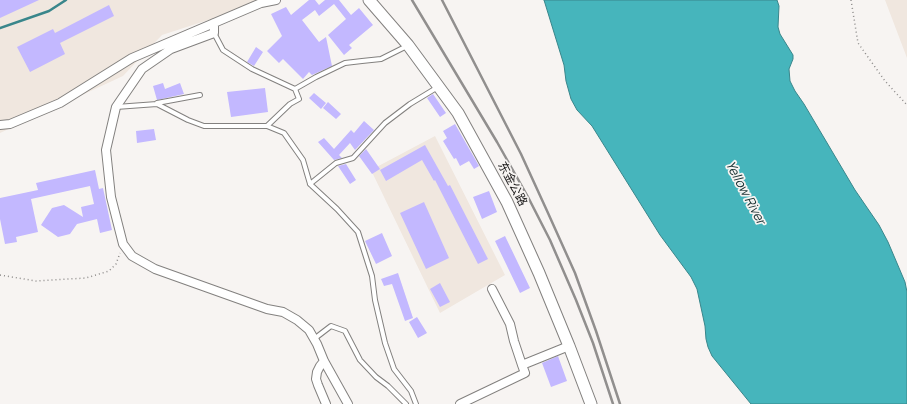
<!DOCTYPE html>
<meta charset="utf-8">
<style>
body{margin:0}
canvas{display:block;background:#f7f4f2}
</style>
<canvas width="907" height="404"></canvas>
<script>
const context = document.querySelector('canvas').getContext('2d');
context.lineJoin = 'round';
function fillPath(path, color) { context.fillStyle = color; context.fill(path, 'evenodd'); }
const toPath = rows => new Path2D(rows.map(r => 'M' + r).join(''));
function stroke(path, color, width, dash) { context.strokeStyle = color; context.lineWidth = width; context.lineCap = dash ? 'butt' : 'round'; context.setLineDash(dash || []); context.stroke(path); }
function label(font, color, halo, rows, align = 'center') {
  context.font = font + ' Manrope,"Noto Sans SC",sans-serif'; context.lineWidth = 3.5; context.setLineDash([]); context.textBaseline = 'middle'; context.strokeStyle = halo; context.fillStyle = color; for (const [text, x, y, turn = 0] of rows) {
    context.save(); context.translate(x, y); context.rotate((+turn || 0) * Math.PI / 180); context.textAlign = isNaN(turn) ? turn : align; if (halo) context.strokeText(text, 0, 0); context.fillText(text, 0, 0); context.restore();
  }
}
fillPath(toPath([
 [0,0,270,0,162,35,123,76,0,133],
 [885,0,907,0,907,58],
 [435,136,505,275,440,313,371,170]
]), '#f0e7df');
const water = toPath([
 [544,0,777,0,779,6,778,27,780,34,793,55,793,59,789,69,790,81,795,91,804,104,855,190,879,225,888,242,905,282,907,292,907,404,751,404,712,356,708,347,706,339,705,326,697,289,691,277,660,235,592,126,577,110,571,99,566,81,564,65,544,0]
]);
fillPath(water, '#46b5bc');
stroke(water, '#39868b', 1);
stroke(toPath([
 [0,28,49,11,66,0]
]), '#39868b', 2.5);
fillPath(toPath([
 [0,0,39,0,0,18],
 [309,0,315,0,319,5,325,0,339,0,351,15,359,8,373,25,349,45,352,48,344,55,328,35,346,19,334,4,319,16,315,10,302,20,319,42,326,37,332,66,312,75,309,72,303,79,283,59,279,63,267,51,282,36,271,14,286,7,291,15],
 [109,5,114,16,60,43,65,54,30,72,17,47,53,29,55,33],
 [256,47,263,52,254,66,247,62],
 [163,83,165,89,180,83,184,94,157,100,153,86],
 [265,88,268,112,231,117,227,92],
 [314,93,326,103,321,109,309,98],
 [433,94,446,113,440,117,427,98],
 [328,102,341,114,336,119,323,108],
 [364,121,374,130,355,150,350,143,339,155,342,158,334,160,318,142,324,138,334,149,351,130,354,133],
 [455,124,479,166,474,169,469,161,460,166,456,158,454,159,443,141,447,138,443,131],
 [154,129,156,140,137,143,136,131],
 [425,145,448,186,450,185,488,259,478,264,435,180,434,181,422,160,386,181,380,170],
 [366,149,380,169,372,174,359,156],
 [346,164,356,180,350,184,338,166],
 [95,170,99,189,103,188,112,230,100,233,97,219,77,224,70,234,58,237,41,225,52,208,64,205,83,217,81,207,94,204,90,186,31,199,38,232,16,237,17,242,5,244,0,219,0,198,38,190,36,183],
 [489,191,497,212,482,219,473,197],
 [424,202,449,258,426,269,400,213],
 [382,233,392,256,376,264,365,241],
 [505,236,530,288,520,293,495,241],
 [398,273,413,318,405,321,392,284,384,286,381,279],
 [440,283,450,302,440,307,430,289],
 [417,317,427,333,418,338,409,322],
 [558,356,567,381,551,387,542,363]
]), '#c3b8ff');
const lane = toPath([
 [214,33,223,50,252,69,295,89,299,99,290,104,267,126],
 [295,89,316,77,345,63,362,61,381,59,407,46],
 [157,103,200,95],
 [116,107,157,104,188,120,204,126,267,126,284,133,303,160,310,184,337,209,358,232,372,276,375,300,385,343,394,369,411,391,416,404],
 [310,184,336,163,353,158,385,123,410,104,438,87],
 [314,339,331,326,345,331,360,360,376,377,388,386,406,404]
]);
const street = toPath([
 [214,23,214,33,171,49,142,69,116,107,106,150,111,197,123,244,132,256,155,269,267,309,283,312,297,320,309,330,317,344,324,361,348,404],
 [0,125,10,124,60,103,132,58,261,3,276,0],
 [492,289,510,324,514,341,522,365],
 [324,361,320,366,317,372,316,379,318,385,326,404],
 [460,404,525,373,522,365,569,346]
]);
const secondary = toPath([
 [369,0,408,45,458,113,507,202,539,273,569,346,591,404]
]);
stroke(lane, '#83817f', 6);
stroke(street, '#83817f', 10);
stroke(secondary, '#83817f', 13);
stroke(toPath([
 [851,0,858,43,885,81,907,105],
 [0,275,36,281,86,278,109,271,116,264,120,253]
]), '#8d8b8a', 1.5, [1, 3]);
stroke(lane, '#fff', 4);
stroke(street, '#fff', 8);
stroke(secondary, '#fff', 11);
stroke(toPath([
 [412,0,497,142,528,197,550,240,576,300,593,343,613,404],
 [442,0,521,154,548,213,575,273,596,331,620,404]
]), '#918f8e', 2.5);
label('12px', '#1a1919', '#f7f4f2', [
 ["东金公路",512,184,62]
]);
label('italic 13px', '#162f30', '#f7f4f2', [
 ["Yellow River",745,193,62]
]);
</script>
